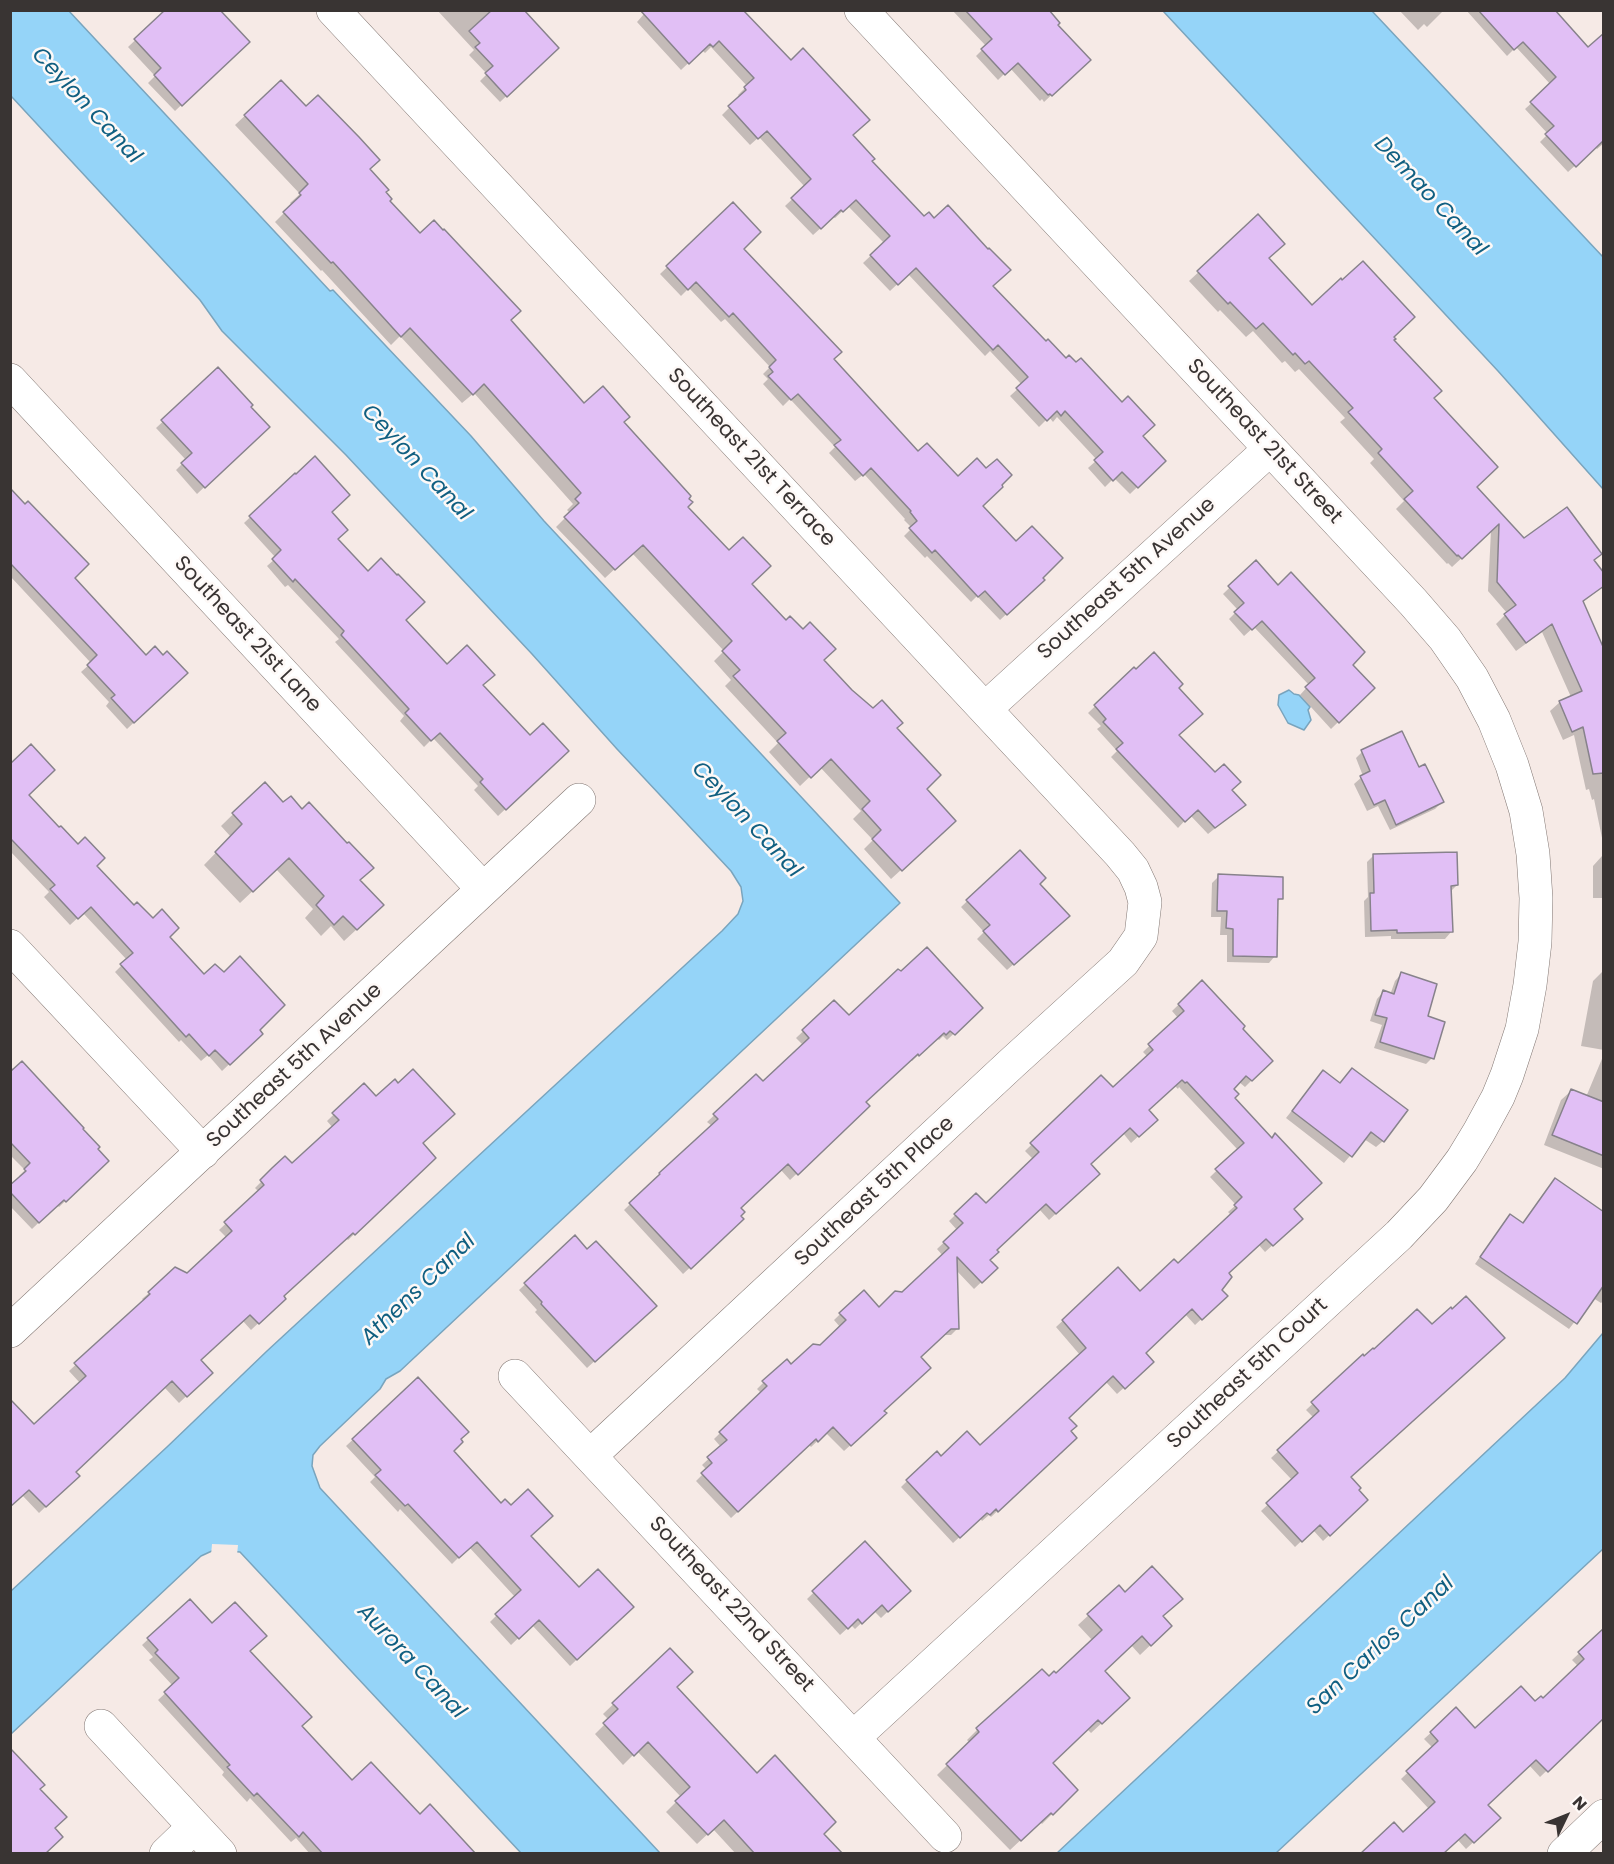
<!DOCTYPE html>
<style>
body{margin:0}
#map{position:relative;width:1614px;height:1864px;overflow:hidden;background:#f6eae6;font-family:Poppins,sans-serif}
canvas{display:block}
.frame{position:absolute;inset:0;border:12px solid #393433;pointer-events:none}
.north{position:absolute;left:1536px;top:1786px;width:60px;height:60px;-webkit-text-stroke:4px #fef9f7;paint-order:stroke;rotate:47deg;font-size:16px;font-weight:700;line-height:24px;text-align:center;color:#393433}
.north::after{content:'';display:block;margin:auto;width:21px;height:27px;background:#393433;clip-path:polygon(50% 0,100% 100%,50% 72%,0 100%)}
</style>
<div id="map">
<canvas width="1614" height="1864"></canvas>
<div class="frame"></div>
<div class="north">N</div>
</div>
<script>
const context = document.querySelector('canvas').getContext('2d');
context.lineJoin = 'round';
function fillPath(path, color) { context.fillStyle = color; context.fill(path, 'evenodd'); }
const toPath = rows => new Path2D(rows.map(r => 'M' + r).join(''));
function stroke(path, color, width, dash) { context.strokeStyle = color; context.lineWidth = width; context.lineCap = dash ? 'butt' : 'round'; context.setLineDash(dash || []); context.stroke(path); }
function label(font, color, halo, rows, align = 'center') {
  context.font = font + ' Poppins,sans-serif'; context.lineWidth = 5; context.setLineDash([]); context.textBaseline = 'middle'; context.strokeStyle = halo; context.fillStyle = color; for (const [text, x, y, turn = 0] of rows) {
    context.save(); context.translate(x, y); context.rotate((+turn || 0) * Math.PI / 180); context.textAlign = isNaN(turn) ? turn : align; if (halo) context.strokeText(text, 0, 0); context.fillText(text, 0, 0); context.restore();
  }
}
const water = toPath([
 [68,10,330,291,333,290,471,436,544,521,900,903,400,1371,386,1379,380,1389,320,1446,313,1455,312,1466,320,1488,660,1853,521,1853,240,1552,214,1550,201,1556,11,1734,11,1591,167,1447,267,1351,722,931,738,914,743,901,741,887,731,871,617,749,532,654,346,455,222,331,200,300,11,96,11,11,68,10],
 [1163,11,1372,11,1603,257,1603,489,1498,371,1163,11],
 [1289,690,1294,694,1299,695,1310,707,1308,710,1311,720,1304,730,1288,723,1278,705,1279,695,1289,690],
 [1603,1333,1603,1549,1276,1853,1057,1853,1565,1378,1603,1333]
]);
fillPath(water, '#95d4f8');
stroke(water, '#79a4bd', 1.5);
fillPath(toPath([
 [212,1544,238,1545,237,1555,214,1553,211,1555]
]), '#f6eae6');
fillPath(toPath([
 [167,10,248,42,175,111,148,83,155,76,128,47],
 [437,10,522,10,557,48,500,102,480,81,487,74,469,55,474,50],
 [741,10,851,136,870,161,1164,461,1130,494,1114,478,1105,487,1088,468,1097,460,1057,417,1053,422,1049,417,1039,427,1010,396,1022,385,990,351,985,356,908,274,890,291,863,263,884,243,848,206,835,218,833,217,813,235,785,206,805,187,759,137,750,145,722,115,740,97,738,95,747,86,711,47,705,53,702,50,681,70,637,22,644,14],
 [952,10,1043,10,1089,60,1044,102,1042,99,1040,101,1010,68,998,80,976,56,986,46],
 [1399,10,1444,10,1427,27,1424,24,1418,30],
 [1466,10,1553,10,1588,50,1604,41,1604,143,1597,149,1595,147,1568,172,1540,142,1548,134,1525,109,1551,85,1516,47,1507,56],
 [281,82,368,170,384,192,388,201,420,235,509,321,584,405,622,422,686,507,750,584,851,691,896,728,945,830,891,879,864,849,873,840,853,819,861,811,820,767,800,786,769,752,778,743,725,686,731,680,714,661,724,651,632,553,605,578,556,527,570,513,567,510,573,504,474,393,462,403,400,336,391,345,322,270,321,271,275,222,292,205,290,203,300,194,235,125],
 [733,205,742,249,832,359,918,453,981,506,1043,580,1000,620,977,596,971,602,927,556,925,558,904,536,912,528,904,520,905,519,864,474,855,481,829,453,835,447,790,399,783,406,763,384,768,379,763,374,770,367,725,319,721,322,689,288,681,296,660,274],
 [1258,217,1267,259,1312,307,1392,337,1392,340,1432,399,1475,487,1524,540,1593,561,1604,586,1582,603,1604,652,1604,837,1602,838,1594,799,1592,800,1589,789,1586,790,1574,735,1563,740,1550,711,1560,702,1571,697,1542,632,1516,651,1496,624,1507,613,1488,591,1491,531,1452,567,1448,563,1447,564,1396,509,1404,501,1370,463,1374,459,1340,422,1345,418,1299,369,1295,372,1285,361,1282,363,1253,331,1246,337,1220,310,1218,312,1189,281],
 [218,370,268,427,197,494,176,470,186,460,156,428],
 [295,475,330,513,336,539,404,620,447,666,482,686,530,737,567,751,498,816,474,790,478,786,433,738,424,747,400,721,404,716,335,642,339,639,288,585,285,587,267,566,276,558,244,523],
 [10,490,73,578,146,657,186,673,127,729,106,706,109,702,81,672,91,663,10,576],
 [1256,562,1373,688,1331,729,1300,695,1309,685,1254,627,1244,636,1229,619,1238,610,1223,594],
 [1134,669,1177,688,1178,736,1244,805,1208,834,1190,815,1178,828,1111,757,1117,751,1097,729,1101,726,1088,713],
 [1362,752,1418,769,1442,802,1435,809,1390,830,1378,806,1367,811,1354,784,1363,776,1356,758],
 [10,765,27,795,134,907,168,937,261,1034,222,1071,208,1055,201,1061,181,1040,179,1042,115,972,127,960,83,913,70,925,44,897,49,892,10,851],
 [264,784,370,917,344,941,331,926,321,936,305,918,313,909,276,869,240,903,204,865,231,837,221,826],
 [1019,852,1061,922,1007,970,977,939,984,932,961,907],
 [1373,856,1457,885,1450,892,1451,932,1445,939,1391,939,1391,936,1365,937,1364,901,1368,897,1367,862],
 [1602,856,1604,898,1593,898,1593,866],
 [1219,876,1281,898,1276,903,1275,956,1269,963,1227,962,1227,935,1220,935,1221,917,1211,917,1212,883],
 [1604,970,1604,1050,1581,1046,1593,981],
 [1401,974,1426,1017,1432,1058,1426,1064,1374,1048,1382,1025,1370,1021,1377,999,1383,992,1390,995,1395,981],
 [1202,982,1241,1029,1271,1061,1245,1087,1239,1082,1232,1089,1233,1098,1292,1209,1295,1225,1265,1252,1258,1244,1227,1273,1220,1290,1226,1296,1195,1325,1185,1314,1144,1353,1152,1362,1117,1394,1106,1382,1067,1418,1069,1432,1075,1438,991,1517,989,1515,982,1521,980,1518,953,1543,901,1487,936,1453,940,1458,980,1447,1080,1355,1056,1327,1118,1269,1140,1293,1178,1265,1231,1215,1228,1212,1236,1205,1210,1177,1238,1150,1179,1087,1178,1089,1174,1085,1147,1110,1156,1120,1131,1143,1123,1133,1089,1164,1098,1174,1049,1220,1039,1209,995,1250,988,1260,996,1268,974,1289,956,1270,957,1329,951,1335,943,1335,919,1357,878,1420,844,1451,826,1433,811,1447,809,1445,731,1518,696,1481,707,1470,702,1465,721,1447,714,1439,761,1393,757,1389,764,1382,791,1366,820,1346,840,1327,834,1320,863,1292,879,1309,903,1293,943,1256,937,1249,957,1230,949,1221,976,1195,986,1206,1034,1160,1025,1151,1101,1077,1113,1089,1148,1057,1143,1052,1178,1018,1172,1011],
 [834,1002,848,1017,981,1008,947,1040,943,1036,939,1040,937,1038,912,1061,910,1060,864,1102,868,1106,790,1180,780,1169,739,1208,739,1216,742,1219,683,1274,624,1210,654,1181,653,1180,660,1174,712,1126,707,1122,756,1076,763,1083,803,1045,796,1038],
 [1604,1054,1604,1169,1544,1145,1561,1100,1571,1091,1586,1097],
 [10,1066,107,1161,59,1207,57,1205,32,1229,10,1206,10,1187,20,1178,19,1176,25,1170,10,1155],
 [1352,1070,1383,1141,1376,1147,1364,1139,1344,1163,1286,1118,1317,1079,1339,1084],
 [364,1085,434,1158,348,1240,346,1238,282,1296,284,1299,251,1330,242,1320,199,1360,211,1373,179,1403,164,1387,74,1472,78,1476,39,1513,22,1495,34,1426,80,1383,69,1371,144,1301,142,1299,149,1293,187,1275,227,1238,219,1230,259,1192,255,1188,285,1158,292,1165,333,1128,327,1121],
 [1555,1180,1604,1214,1604,1300,1601,1303,1593,1298,1569,1329,1475,1264,1504,1222,1510,1216,1522,1224,1548,1187],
 [575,1238,648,1312,587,1368,535,1312,537,1310,519,1290],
 [1363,1356,1364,1358,1349,1477,1366,1500,1323,1541,1313,1530,1295,1547,1261,1511,1293,1481,1271,1458,1314,1418,1306,1410],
 [418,1379,459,1440,452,1452,579,1589,631,1607,570,1666,532,1625,511,1645,490,1622,515,1597,469,1547,452,1564,400,1509,398,1512,370,1482,375,1477,346,1446],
 [865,1543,909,1591,881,1618,874,1611,855,1629,851,1625,840,1635,807,1599],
 [1119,1587,1125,1594,1162,1617,1160,1636,1140,1655,1131,1645,1103,1672,1118,1708,1091,1733,1087,1729,1051,1763,1076,1790,1042,1824,1040,1822,1010,1850,937,1775,970,1743,967,1740,977,1730,1049,1678,1056,1675,1093,1641,1078,1625],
 [189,1601,212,1625,248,1652,300,1726,352,1782,420,1816,474,1854,310,1854,296,1838,291,1842,250,1798,247,1802,222,1775,224,1772,158,1700,173,1686,149,1660,153,1657,142,1645],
 [1604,1630,1604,1716,1540,1777,1529,1765,1486,1805,1499,1818,1466,1849,1457,1839,1403,1834,1429,1809,1401,1779,1433,1748,1424,1739,1456,1710,1475,1731,1543,1700,1579,1667,1572,1660],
 [670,1650,675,1687,757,1775,822,1834,840,1854,736,1854,713,1829,697,1844,666,1812,681,1797,637,1751,623,1765,595,1734,609,1720,603,1714]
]), '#0003');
const building = toPath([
 [165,10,220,10,250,42,182,106,154,75,161,68,134,39,165,10],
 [492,10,524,10,559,48,507,97,485,73,493,66,475,47,480,43,469,31,492,10],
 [640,10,743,10,791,60,803,48,870,120,853,135,875,159,872,161,924,216,929,212,934,218,948,205,988,249,989,248,1011,270,993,286,1046,341,1048,339,1066,358,1069,355,1076,362,1081,358,1122,402,1128,396,1155,425,1143,436,1166,461,1138,488,1122,472,1113,481,1094,460,1103,452,1065,411,1061,416,1057,411,1047,421,1016,388,1028,377,998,345,993,350,916,268,898,285,870,255,890,236,856,200,843,212,841,210,821,229,791,198,811,179,767,131,758,139,728,106,746,90,744,87,754,78,719,41,713,47,710,44,689,64,640,10],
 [965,10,1049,10,1060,23,1058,25,1091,60,1052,96,1050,94,1048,95,1018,63,1005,75,981,49,992,39,965,10],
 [1478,10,1555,10,1588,47,1604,33,1604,140,1576,167,1545,134,1554,126,1530,102,1556,77,1523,42,1514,50,1478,10],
 [281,80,306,106,318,95,359,137,380,160,370,169,389,190,386,192,392,199,390,201,420,233,434,220,443,230,444,229,521,311,511,320,584,403,603,386,630,417,624,422,691,496,689,499,693,502,688,507,729,550,743,537,771,566,752,584,786,620,790,616,803,629,810,622,836,649,824,660,852,690,873,708,882,700,903,723,897,728,941,775,927,789,956,821,902,871,872,839,881,830,862,809,870,801,831,759,811,778,777,741,786,733,733,676,740,670,722,651,732,641,643,545,615,570,564,517,579,503,575,499,581,493,484,384,473,395,410,328,401,337,333,262,331,263,283,212,301,195,299,193,308,184,244,115,281,80],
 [733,202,761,232,744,249,842,352,834,359,918,451,927,443,958,476,977,458,986,468,997,459,1012,475,1002,485,1003,487,983,506,1016,541,1032,526,1063,558,1043,578,1045,580,1007,615,985,591,978,597,935,550,932,553,909,528,917,521,910,512,911,511,871,468,863,476,834,445,841,440,798,394,791,400,768,376,773,372,769,367,776,360,733,313,729,317,696,282,688,290,666,266,733,202],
 [1258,214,1285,244,1269,258,1312,305,1341,278,1342,280,1363,261,1415,317,1394,337,1396,339,1394,340,1442,391,1434,398,1498,467,1477,487,1524,538,1567,507,1602,554,1594,560,1604,573,1604,586,1583,601,1604,649,1604,773,1593,774,1583,727,1572,732,1559,701,1582,691,1552,624,1526,643,1504,614,1516,605,1497,582,1499,524,1462,559,1458,555,1457,556,1404,499,1413,491,1378,453,1382,449,1348,412,1353,408,1309,361,1305,364,1295,353,1293,355,1263,323,1256,329,1230,302,1228,304,1197,271,1258,214],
 [218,367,253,405,251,407,270,427,205,488,181,463,192,453,161,420,218,367],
 [315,456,350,495,332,512,348,530,338,539,368,571,381,558,397,575,398,574,425,602,406,620,447,664,467,645,495,675,483,685,530,735,543,723,569,751,506,810,480,782,483,779,440,733,431,741,405,713,409,709,341,635,344,631,295,579,293,582,272,559,281,550,249,516,295,473,296,474,315,456],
 [10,488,25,504,28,501,89,564,75,578,146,655,155,646,163,655,167,651,188,673,134,723,111,698,115,695,87,665,97,655,10,563,10,488],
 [1256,560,1278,585,1291,572,1365,652,1353,665,1375,688,1339,723,1305,687,1315,678,1262,621,1252,630,1234,612,1244,603,1228,586,1256,560],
 [1154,652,1183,684,1179,688,1203,714,1179,735,1215,772,1224,764,1241,782,1232,790,1246,805,1215,828,1198,810,1185,822,1116,749,1123,743,1103,722,1106,719,1094,705,1134,667,1136,669,1154,652],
 [1402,731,1419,767,1425,764,1444,802,1396,825,1385,800,1374,805,1360,776,1370,771,1361,750,1402,731],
 [31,744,55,770,29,795,59,827,61,826,78,844,85,837,105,858,97,866,134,905,137,902,153,918,162,909,179,928,170,937,204,974,215,964,224,972,240,956,285,1005,260,1030,263,1034,230,1065,215,1050,209,1056,189,1034,186,1037,120,964,133,953,91,907,78,919,50,889,55,885,10,838,10,764,31,744],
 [265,782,283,802,291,796,302,809,309,802,347,843,349,842,374,868,360,880,384,905,357,930,343,916,334,925,316,905,324,896,289,858,253,892,215,852,242,824,232,813,265,782],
 [1020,850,1046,878,1040,884,1070,916,1014,965,983,931,990,925,966,900,1020,850],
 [1457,852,1458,885,1451,886,1453,932,1397,933,1397,930,1371,931,1370,893,1374,893,1373,854,1457,852],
 [1218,874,1283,877,1283,899,1278,899,1277,957,1233,956,1233,929,1226,928,1227,911,1217,911,1218,874],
 [927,947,983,1008,955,1035,950,1031,946,1035,944,1033,919,1056,918,1054,866,1102,870,1106,798,1175,788,1164,741,1208,745,1212,741,1216,744,1219,691,1269,629,1203,660,1174,659,1173,718,1119,713,1114,756,1074,763,1081,809,1038,802,1030,834,1000,849,1015,898,969,901,971,927,947],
 [1401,972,1437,984,1428,1016,1445,1022,1434,1059,1380,1042,1387,1018,1375,1015,1383,990,1394,994,1401,972],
 [1202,980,1245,1026,1243,1029,1273,1061,1252,1081,1246,1076,1234,1089,1239,1094,1235,1098,1272,1138,1275,1133,1322,1183,1294,1209,1303,1219,1273,1246,1266,1239,1229,1273,1232,1277,1222,1290,1228,1296,1202,1320,1192,1309,1146,1353,1154,1362,1125,1389,1113,1376,1069,1418,1077,1426,1071,1431,1077,1438,998,1512,996,1509,990,1515,987,1513,960,1538,906,1480,937,1451,941,1456,967,1431,980,1445,1086,1348,1062,1320,1118,1267,1140,1291,1174,1259,1178,1263,1237,1208,1234,1205,1242,1197,1215,1169,1244,1143,1187,1082,1185,1083,1182,1080,1149,1110,1158,1120,1139,1137,1130,1128,1091,1164,1100,1174,1056,1214,1046,1204,997,1250,999,1252,990,1260,998,1268,982,1283,957,1257,959,1329,951,1329,921,1357,931,1368,884,1411,887,1413,851,1446,833,1427,818,1442,816,1439,738,1512,701,1473,712,1463,707,1457,727,1440,719,1432,767,1386,762,1381,787,1359,791,1364,813,1344,820,1345,846,1320,839,1313,864,1290,879,1307,895,1291,902,1292,949,1248,943,1242,963,1223,954,1214,976,1193,986,1203,1039,1152,1030,1143,1101,1075,1113,1087,1153,1050,1148,1044,1184,1011,1178,1004,1202,980],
 [22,1061,84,1128,83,1129,100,1147,98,1149,109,1161,66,1202,64,1200,39,1223,10,1192,10,1185,26,1171,24,1169,30,1163,10,1142,10,1072,22,1061],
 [1352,1068,1408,1110,1384,1142,1371,1132,1352,1157,1292,1111,1323,1070,1340,1083,1352,1068],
 [413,1069,455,1114,423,1143,436,1158,355,1235,353,1233,284,1296,286,1299,259,1324,250,1315,201,1360,213,1373,187,1397,172,1381,76,1472,80,1476,46,1507,29,1490,10,1507,10,1399,34,1424,86,1376,74,1363,150,1294,148,1292,175,1267,187,1273,232,1231,224,1222,264,1185,260,1180,272,1168,285,1156,292,1163,339,1120,332,1113,364,1083,376,1096,395,1079,398,1083,413,1069],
 [1571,1089,1604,1102,1604,1156,1552,1135,1571,1089],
 [1555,1178,1604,1212,1604,1285,1577,1324,1480,1257,1510,1214,1523,1223,1555,1178],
 [575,1235,587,1249,596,1241,657,1306,595,1362,541,1304,542,1302,524,1283,575,1235],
 [1466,1296,1505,1338,1351,1477,1361,1488,1359,1490,1368,1500,1330,1536,1320,1525,1302,1542,1266,1503,1298,1473,1277,1450,1319,1411,1311,1402,1363,1354,1364,1356,1373,1348,1374,1349,1417,1309,1432,1324,1451,1307,1452,1309,1466,1296],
 [418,1377,469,1432,461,1439,463,1442,454,1451,501,1503,505,1499,511,1505,528,1489,553,1516,531,1536,579,1587,598,1569,634,1607,577,1660,539,1620,519,1639,495,1614,521,1590,477,1542,459,1558,408,1504,405,1506,375,1475,381,1470,352,1439,418,1377],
 [865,1541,911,1591,888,1612,882,1605,862,1624,858,1619,848,1629,812,1591,865,1541],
 [1152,1566,1183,1599,1163,1616,1172,1626,1151,1646,1142,1636,1105,1671,1130,1698,1102,1724,1098,1720,1053,1763,1078,1790,1053,1815,1051,1813,1021,1841,946,1764,979,1732,976,1728,1042,1669,1049,1676,1054,1671,1056,1673,1102,1630,1087,1614,1119,1585,1125,1592,1152,1566],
 [190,1599,212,1623,235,1602,267,1636,250,1651,312,1717,302,1726,352,1780,371,1762,420,1814,430,1804,476,1854,323,1854,303,1832,299,1837,257,1793,254,1796,227,1767,230,1765,164,1692,179,1678,155,1653,158,1650,147,1638,190,1599],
 [1604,1628,1604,1718,1548,1772,1536,1760,1488,1805,1501,1818,1474,1843,1465,1834,1443,1854,1360,1854,1394,1822,1403,1832,1435,1802,1406,1771,1438,1741,1430,1732,1456,1707,1475,1728,1521,1686,1535,1701,1541,1696,1543,1698,1584,1659,1578,1652,1604,1628],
 [670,1648,693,1672,677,1687,757,1773,775,1755,836,1822,824,1834,843,1854,755,1854,724,1820,708,1835,675,1801,690,1787,648,1742,634,1756,603,1723,618,1709,612,1703,670,1648],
 [10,1748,45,1785,40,1789,67,1817,55,1828,63,1837,45,1854,10,1854,10,1748]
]);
fillPath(building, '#e1bff5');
stroke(building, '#87828b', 1.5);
const minor = toPath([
 [333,10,1120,854,1133,870,1141,887,1145,902,1141,936,1123,962,1012,1063,590,1456],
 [10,380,483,889],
 [985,709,1270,449],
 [10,946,203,1152],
 [10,1331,579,800],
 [515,1376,945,1836],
 [101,1726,220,1854],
 [854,1737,1399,1235,1433,1199,1462,1160,1479,1132,1498,1097,1507,1075,1522,1029,1530,985,1535,942,1536,898,1533,854,1526,811,1512,765,1494,720,1472,678,1445,639,1413,602,861,10],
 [166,1854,194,1827],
 [1564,1854,1604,1816]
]);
stroke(minor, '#827773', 34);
stroke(minor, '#fff', 33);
label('21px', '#393433', '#fef9f7', [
 ["Southeast 21st Street",1264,442,47],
 ["Southeast 21st Terrace",751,458,47],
 ["Southeast 5th Avenue",1127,579,-42],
 ["Southeast 21st Lane",247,635,47],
 ["Southeast 5th Avenue",295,1066,-43],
 ["Southeast 5th Place",875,1192,-43],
 ["Southeast 5th Court",1248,1374,-43],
 ["Southeast 22nd Street",731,1605,47]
]);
label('italic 22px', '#105f81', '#fef9f7', [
 ["Ceylon Canal",86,106,47],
 ["Demao Canal",1430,197,47],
 ["Ceylon Canal",416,463,47],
 ["Ceylon Canal",746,820,47],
 ["Athens Canal",419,1290,-44],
 ["San Carlos Canal",1381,1646,-43],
 ["Aurora Canal",411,1662,47]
]);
</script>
